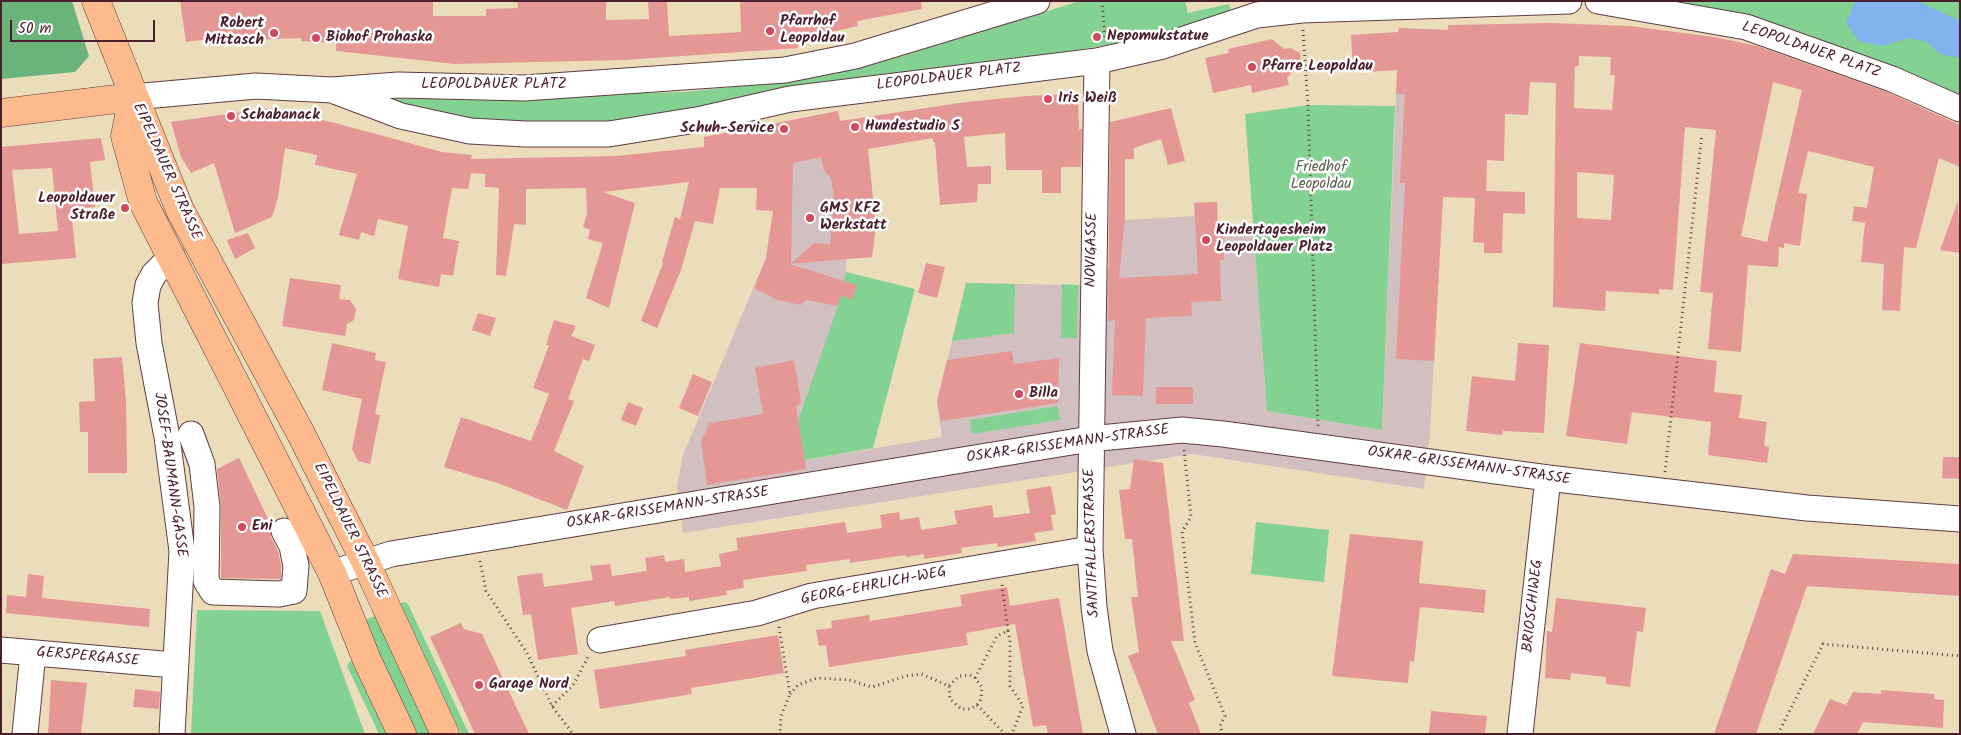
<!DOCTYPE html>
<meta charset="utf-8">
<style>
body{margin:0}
#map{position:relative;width:1961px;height:735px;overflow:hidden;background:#ebddba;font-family:Kalam,sans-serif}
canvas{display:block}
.frame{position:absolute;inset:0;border:2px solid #4a1f2b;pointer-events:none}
.scale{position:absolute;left:10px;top:20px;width:145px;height:22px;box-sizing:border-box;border:2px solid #4a1f2b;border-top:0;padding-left:6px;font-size:15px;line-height:18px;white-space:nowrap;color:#4a1f2b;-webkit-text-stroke:4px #fff;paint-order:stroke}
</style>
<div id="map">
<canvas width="1961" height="735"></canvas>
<div class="frame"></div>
<div class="scale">50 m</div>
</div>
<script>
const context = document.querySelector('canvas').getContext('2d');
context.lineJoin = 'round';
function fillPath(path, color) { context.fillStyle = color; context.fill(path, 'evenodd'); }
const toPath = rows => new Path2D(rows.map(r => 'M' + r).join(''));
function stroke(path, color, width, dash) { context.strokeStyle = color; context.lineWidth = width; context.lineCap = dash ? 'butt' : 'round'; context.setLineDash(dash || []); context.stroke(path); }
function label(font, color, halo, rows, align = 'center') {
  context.font = font + ' Kalam,sans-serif'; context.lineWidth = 5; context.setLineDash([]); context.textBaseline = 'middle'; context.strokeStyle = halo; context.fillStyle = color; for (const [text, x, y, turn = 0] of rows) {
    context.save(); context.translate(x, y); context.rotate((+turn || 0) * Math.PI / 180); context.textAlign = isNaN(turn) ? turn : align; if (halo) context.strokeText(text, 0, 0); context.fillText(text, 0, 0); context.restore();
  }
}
fillPath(toPath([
 [1399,28,1448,30,1443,197,1430,433,1424,489,1192,454,683,533,677,486,683,455,766,258,773,211,770,125,838,111,851,214,845,281,805,460,942,437,937,402,966,283,1078,285,1101,270,1120,269,1125,220,1195,216,1194,203,1217,202,1218,230,1254,229,1267,411,1382,430]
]), '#d2bfc0');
fillPath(toPath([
 [1080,1,1185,1,1188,13,1229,4,1231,10,1179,29,1137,40,656,121,484,126,393,102,396,99,685,92,792,81,868,66],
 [1598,1,1960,1,1960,109,1746,27],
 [1308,105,1395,106,1382,430,1267,411,1245,114],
 [846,272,915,289,873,448,804,460,798,421,838,306],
 [966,283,1015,284,1014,333,952,341],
 [1062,284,1078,285,1077,338,1061,338],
 [1058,406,1060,420,972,434,970,420],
 [1256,522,1329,530,1324,582,1251,574],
 [406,602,409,606,469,734,461,734,400,603],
 [197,610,320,611,365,734,191,734],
 [375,616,430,734,416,734,363,621],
 [351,660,386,734,379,734,347,666]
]), '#83d292');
fillPath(toPath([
 [1,1,72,1,89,56,75,72,1,79]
]), '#6ab47c');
fillPath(toPath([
 [1856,1,1917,1,1960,21,1960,58,1940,54,1927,42,1910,38,1882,46,1859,41,1846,23,1854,3]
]), '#83b2ee');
fillPath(toPath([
 [180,1,433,1,433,16,486,16,486,9,518,8,517,1,606,1,606,20,649,19,648,1,667,1,669,36,741,32,740,1,921,1,922,9,857,21,858,26,827,33,822,38,797,41,798,48,625,60,455,64,336,51,336,43,301,41,301,38,227,41,226,37,186,42],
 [1550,23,1630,26,1714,37,1757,46,1887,92,1960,125,1960,167,1939,158,1916,248,1904,247,1900,311,1882,310,1884,264,1861,262,1865,223,1852,221,1854,206,1867,208,1874,167,1808,151,1798,193,1807,194,1800,246,1784,243,1784,248,1779,247,1778,267,1748,265,1741,352,1708,349,1713,293,1700,292,1716,130,1685,127,1673,290,1659,289,1659,294,1606,291,1605,311,1553,307,1556,83,1530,82,1528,115,1505,114,1504,161,1487,160,1486,191,1525,192,1525,214,1503,213,1502,253,1484,253,1484,243,1473,242,1475,198,1443,197,1434,361,1396,359,1405,183,1400,183,1405,94,1396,94,1397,70,1366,72,1366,68,1353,68,1351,35,1398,32,1399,28,1448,30,1448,25],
 [1579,56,1611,57,1610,75,1615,75,1612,110,1574,108,1575,66,1579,66],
 [1773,82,1802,90,1767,242,1741,236],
 [1577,172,1614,175,1611,220,1577,218],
 [1272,39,1284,49,1291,48,1300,53,1301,63,1287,78,1289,85,1252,93,1251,85,1213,93,1205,58,1229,53,1228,49],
 [1074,94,1078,99,1079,129,1082,129,1081,167,1061,167,1061,193,1042,193,1042,170,1006,170,1005,133,964,137,967,167,991,166,991,184,978,184,977,202,940,205,935,142,933,142,933,138,868,149,876,227,872,257,790,264,857,285,852,299,841,296,838,306,806,300,801,305,778,300,754,288,766,258,773,211,756,210,757,188,720,188,713,224,695,221,681,270,657,328,641,321,663,263,662,262,675,217,680,219,689,182,603,192,635,203,609,308,586,298,603,243,588,239,590,230,583,227,587,214,586,188,526,189,526,225,514,224,506,276,496,275,499,188,485,187,485,174,471,173,468,189,452,188,443,238,459,241,453,276,441,274,439,287,398,279,408,226,378,219,374,236,361,232,359,240,339,235,357,174,315,165,317,155,285,148,278,198,272,217,235,233,214,163,191,173,181,157,171,122,271,108,339,124,442,152,472,155,471,159,616,156,704,147,704,137,838,111,840,121,966,102,1026,96],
 [821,157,824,171,831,178,834,198,830,244,814,243,791,264,793,163],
 [1171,108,1185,161,1168,165,1161,139,1134,148,1134,159,1125,159,1125,220,1119,278,1198,274,1194,203,1217,202,1218,230,1223,230,1224,260,1220,260,1221,301,1191,302,1192,316,1146,318,1143,396,1112,395,1115,320,1108,321,1110,122],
 [101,138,105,160,90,162,95,207,71,209,76,258,1,264,1,147],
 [52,168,58,231,19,234,12,170],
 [1958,201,1960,253,1940,250],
 [248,233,255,248,235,259,227,240],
 [926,263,945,267,937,298,918,293],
 [290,278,341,285,339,299,350,300,356,309,354,320,347,324,345,336,282,326],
 [478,313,496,318,490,336,472,330],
 [554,320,576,326,571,336,595,345,589,361,583,359,568,399,574,401,554,451,584,466,567,510,500,484,444,467,461,417,531,441,549,394,533,388,549,345,546,345],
 [332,343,376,353,375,360,386,362,375,414,380,415,370,464,358,461,352,449,362,399,322,390],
 [1518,343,1549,345,1544,433,1503,431,1502,435,1466,431,1472,376,1515,381],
 [1580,343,1717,361,1714,392,1742,395,1739,418,1767,422,1764,446,1769,447,1767,463,1708,455,1711,422,1632,412,1627,444,1566,436],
 [1012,351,1014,364,1059,358,1058,403,941,421,937,402,947,360],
 [122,357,126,400,127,473,88,473,88,432,80,432,79,402,95,401,93,359],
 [794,360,801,402,796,407,806,469,707,485,701,441,710,423,763,414,755,368],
 [693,374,712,382,698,416,679,408],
 [1156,387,1193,387,1193,404,1156,404],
 [628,402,643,408,636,426,621,420],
 [1943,457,1960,457,1960,479,1942,478],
 [239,458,271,525,271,537,278,551,281,564,281,579,221,578,221,507,217,469],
 [1134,459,1163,463,1184,641,1171,641,1195,700,1189,703,1201,734,1158,734,1128,656,1139,652,1131,597,1138,597,1132,539,1125,539,1119,490,1130,489],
 [1051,486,1056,514,1051,515,1053,530,1034,533,1036,541,998,547,997,543,961,548,962,553,924,559,924,554,906,557,906,555,850,563,850,559,806,565,807,571,743,580,744,588,726,591,727,595,689,601,689,597,670,599,670,597,615,606,614,601,571,608,578,654,538,660,531,614,523,615,517,576,542,573,544,587,593,580,590,566,610,564,612,576,647,571,645,558,664,555,665,562,684,559,685,572,721,566,719,554,738,550,736,538,845,522,847,533,882,528,880,515,899,512,900,520,919,517,921,530,957,524,954,511,992,505,994,518,1030,513,1026,490],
 [1350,534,1423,541,1419,583,1486,590,1484,613,1420,607,1414,662,1410,661,1408,683,1332,676],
 [1793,554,1960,564,1960,596,1807,586,1756,734,1714,734,1771,569,1785,574],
 [28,574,44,576,42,598,150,609,149,627,6,613,7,595,26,597],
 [1007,587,1010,606,1059,598,1083,734,1048,734,1046,725,1033,727,1015,624,966,633,968,645,829,667,826,645,819,646,816,630,832,628,831,621,869,615,870,621,962,606,960,595],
 [1556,598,1646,608,1643,632,1637,631,1630,687,1606,684,1606,677,1571,673,1570,680,1545,678,1547,631,1552,632],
 [461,623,464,629,482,634,529,734,475,734,430,637],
 [778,635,784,673,691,688,692,694,600,709,594,670,686,656,685,650],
 [51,680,87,683,81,734,48,734],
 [135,689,160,692,159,709,133,707],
 [1881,690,1935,694,1934,699,1944,700,1943,728,1863,722,1857,734,1813,734,1830,699,1846,705,1853,692,1881,694],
 [1431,711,1487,716,1485,734,1429,734]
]), '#e59796');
const minor = toPath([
 [1598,1,1746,27,1892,79,1960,109],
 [1097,61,1090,549,1094,607,1100,651,1123,734],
 [332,90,401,116,470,131,525,134,609,134,702,119,790,99,1097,61,1163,46,1257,15,1302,10,1569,1],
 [133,97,256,86,332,90,398,85,524,88,785,70,855,56,1037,1],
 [191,434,202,464,207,507,206,581,213,592,279,594,294,591,296,566,292,546,284,531],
 [332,573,391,554,1090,439,1182,430,1223,434,1548,478,1807,508,1960,519],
 [600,640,757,613,812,596,1090,549],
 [1,650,174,665],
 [25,734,33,653],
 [172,734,182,551,167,437,149,343,145,303,148,285,154,274,172,256],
 [1520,734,1548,478]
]);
const major = toPath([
 [96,1,180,210,300,432,365,561,445,734],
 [133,97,125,136,143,202,332,573,367,660,402,734],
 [1,113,133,97]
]);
stroke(minor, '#623c40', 27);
stroke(major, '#623c40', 29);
stroke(toPath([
 [1102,1,1105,38],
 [1303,30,1308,105,1318,426],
 [1184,450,1191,517,1182,532,1195,643,1225,716,1220,726,1223,734],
 [1665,472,1702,134],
 [480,561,486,591,527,653,552,706,573,734],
 [779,627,790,694,781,716,780,734],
 [1008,631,1010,640,1010,686,1023,706,1012,734],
 [975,678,997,636,1008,631,1002,584],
 [790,694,798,685,817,678,849,680,872,687,906,676,921,674,949,686,950,699,961,709,970,709,977,705,981,699,982,687,975,678,970,675,959,676,949,686],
 [977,705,1005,734],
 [552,706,573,685,588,657],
 [1778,734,1823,644,1960,656]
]), '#623c40', 3, [1, 4]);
stroke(minor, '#fff', 25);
stroke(major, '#fcba8d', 28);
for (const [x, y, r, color] of [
 [770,31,5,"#d1495b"],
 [274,33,5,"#d1495b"],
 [1097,37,5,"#d1495b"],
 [316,38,5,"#d1495b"],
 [1252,67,5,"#d1495b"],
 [1048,99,5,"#d1495b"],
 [231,116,5,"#d1495b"],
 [855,127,5,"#d1495b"],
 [784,129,5,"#d1495b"],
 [125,208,5,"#d1495b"],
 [810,218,5,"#d1495b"],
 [1206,240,5,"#d1495b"],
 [1019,394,5,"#d1495b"],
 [242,527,5,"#d1495b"],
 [479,685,5,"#d1495b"]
]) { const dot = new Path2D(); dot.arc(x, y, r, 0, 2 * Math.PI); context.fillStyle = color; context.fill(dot); stroke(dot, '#fff', 2); }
label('bold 15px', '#4a1f2b', '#fff', [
 ["Pfarrhof",780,22],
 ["Leopoldau",780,39],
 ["Robert",264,24,"right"],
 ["Mittasch",264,41,"right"],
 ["Nepomukstatue",1107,37],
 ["Biohof Prohaska",326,38],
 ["Pfarre Leopoldau",1262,67],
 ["Iris Weiß",1058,99],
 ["Schabanack",241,116],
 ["Hundestudio S",865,127],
 ["Schuh-Service",774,129,"right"],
 ["Leopoldauer",115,199,"right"],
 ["Straße",115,216,"right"],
 ["GMS KFZ",820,209],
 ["Werkstatt",820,226],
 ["Kindertagesheim",1216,231],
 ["Leopoldauer Platz",1216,248],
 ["Billa",1029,394],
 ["Eni",252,527],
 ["Garage Nord",489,685]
], 'left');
label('15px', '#4a1f2b', '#fff', [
 ["LEOPOLDAUER PLATZ",1811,51,19],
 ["LEOPOLDAUER PLATZ",949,78,-7],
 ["LEOPOLDAUER PLATZ",494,85],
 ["EIPELDAUER STRASSE",166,172,66],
 ["NOVIGASSE",1093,250,-89],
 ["OSKAR-GRISSEMANN-STRASSE",1068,445,-8],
 ["OSKAR-GRISSEMANN-STRASSE",1469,467,8],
 ["JOSEF-BAUMANN-GASSE",169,475,82],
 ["OSKAR-GRISSEMANN-STRASSE",668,509,-9],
 ["EIPELDAUER STRASSE",349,531,64],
 ["SANTIFALLERSTRASSE",1093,543,-92],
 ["GEORG-EHRLICH-WEG",874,587,-11],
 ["BRIOSCHIWEG",1534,606,-84],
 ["GERSPERGASSE",88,658,5]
]);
label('15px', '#5e5e4f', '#fff', [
 ["Friedhof",1321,168],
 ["Leopoldau",1321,185]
]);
</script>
